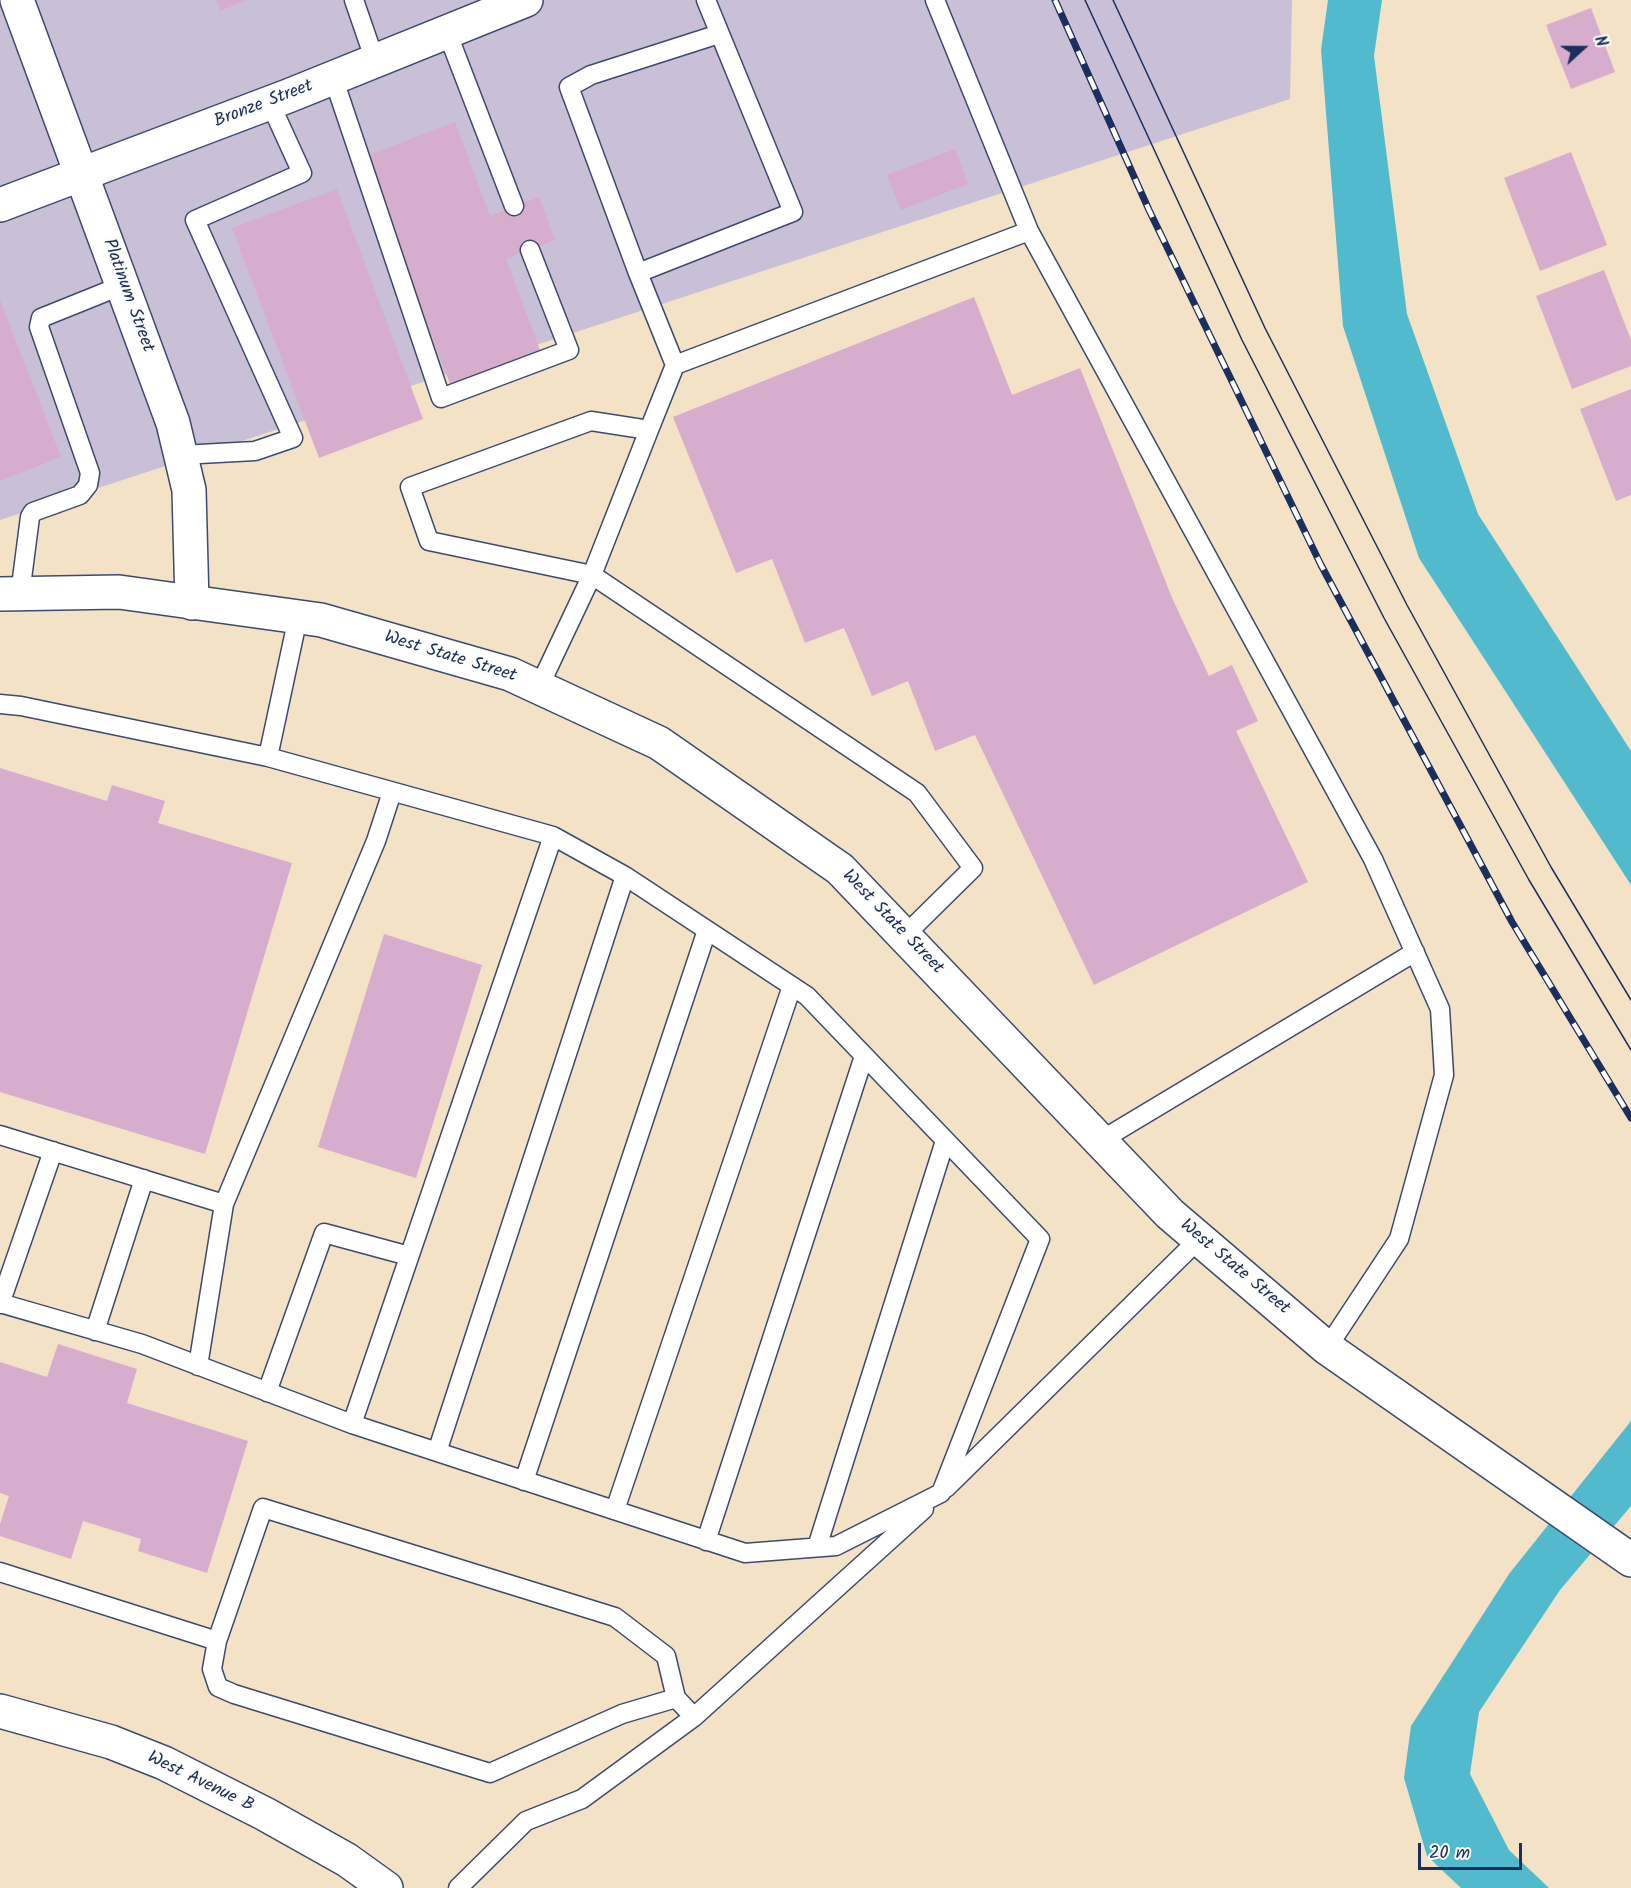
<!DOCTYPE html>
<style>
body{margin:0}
#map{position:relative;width:1631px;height:1888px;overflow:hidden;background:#f3e2c6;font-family:Kalam,sans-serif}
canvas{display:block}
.north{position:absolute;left:1553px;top:18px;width:60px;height:60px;-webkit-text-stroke:4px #fdfcf7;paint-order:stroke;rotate:69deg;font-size:16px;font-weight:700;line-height:24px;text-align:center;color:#1b2f5e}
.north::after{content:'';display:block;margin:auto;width:21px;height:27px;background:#1b2f5e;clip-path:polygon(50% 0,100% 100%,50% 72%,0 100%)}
.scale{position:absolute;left:1418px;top:1843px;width:104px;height:27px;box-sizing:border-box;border:3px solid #1b2f5e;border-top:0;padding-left:8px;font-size:18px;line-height:21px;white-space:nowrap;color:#1b2f5e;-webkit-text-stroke:4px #fdfcf7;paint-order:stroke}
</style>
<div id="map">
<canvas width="1631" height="1888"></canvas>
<div class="north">N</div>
<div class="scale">20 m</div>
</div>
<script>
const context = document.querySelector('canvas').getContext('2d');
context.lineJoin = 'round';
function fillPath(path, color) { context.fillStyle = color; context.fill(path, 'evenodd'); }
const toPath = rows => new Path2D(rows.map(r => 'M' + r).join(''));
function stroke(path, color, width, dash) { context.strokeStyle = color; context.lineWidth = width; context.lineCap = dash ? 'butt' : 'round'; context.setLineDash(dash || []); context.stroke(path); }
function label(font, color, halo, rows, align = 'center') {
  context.font = font + ' Kalam,sans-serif'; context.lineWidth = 4.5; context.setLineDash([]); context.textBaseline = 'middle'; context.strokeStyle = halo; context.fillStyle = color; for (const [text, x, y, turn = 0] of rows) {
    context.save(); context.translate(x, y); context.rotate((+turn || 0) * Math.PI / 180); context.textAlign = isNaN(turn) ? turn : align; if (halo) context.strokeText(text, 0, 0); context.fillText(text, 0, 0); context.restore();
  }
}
fillPath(toPath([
 [0,0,1292,0,1290,99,0,520]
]), '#c9bfd7');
fillPath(toPath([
 [1328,0,1382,0,1374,56,1407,314,1478,514,1631,751,1631,885,1419,558,1343,326,1321,50],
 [1631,1421,1631,1506,1560,1590,1479,1712,1470,1774,1509,1850,1549,1888,1461,1888,1427,1856,1404,1778,1411,1726,1509,1574]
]), '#51bbcd');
fillPath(toPath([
 [216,0,247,0,220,11],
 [1591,8,1615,72,1571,89,1546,25],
 [455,122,490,216,539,197,555,240,506,259,540,350,450,384,364,157],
 [955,149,968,184,901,210,887,175],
 [1571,152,1607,245,1540,271,1504,178],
 [337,189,423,419,319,458,232,228],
 [1604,270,1631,340,1631,366,1572,389,1536,296],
 [974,297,1012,395,1080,368,1173,600,1209,676,1232,665,1258,721,1236,731,1308,882,1094,985,975,735,935,751,908,681,872,696,844,628,805,643,772,559,736,573,673,417],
 [0,300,61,457,0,481],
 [1631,389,1631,495,1616,501,1580,409],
 [0,768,107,801,112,785,165,801,158,823,292,863,205,1154,0,1092],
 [384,934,482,965,416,1178,318,1147],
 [58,1344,137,1369,127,1403,248,1441,207,1573,138,1551,141,1539,83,1521,71,1559,0,1536,0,1524,9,1496,0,1493,0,1362,47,1377]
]), '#d7adcd');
const lane = toPath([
 [354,0,375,61],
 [935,0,1029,231],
 [447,32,514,206],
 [333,77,441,398,569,350,530,250],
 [638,273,569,87,591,75,719,34],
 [675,365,638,273,793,212,706,0],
 [649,430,591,421,410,487,429,541,592,575,649,430,675,365,1029,231,1373,859,1440,1009,1444,1075,1399,1239,1327,1348],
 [181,455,255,451,293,438,195,220,302,173,270,103],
 [20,594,30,517,33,512,80,495,88,485,90,473,39,327,41,318,123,285],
 [298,617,268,757,553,836,625,876,807,996,1040,1239,941,1493,836,1546,745,1553,352,1424,553,836],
 [539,687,592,575,917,793,973,868,904,936],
 [0,704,21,706,268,757],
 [0,1135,224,1204,198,1366],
 [1100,1141,1415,952],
 [224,1204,376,841,392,792],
 [0,1303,142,1344,352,1424],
 [0,1304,53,1151],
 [95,1331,144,1179],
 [267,1392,324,1233,409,1256],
 [437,1452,625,876],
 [524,1481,707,930],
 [946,1488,1199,1239],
 [615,1510,792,986],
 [706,1541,864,1056],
 [817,1547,945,1141],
 [0,1572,217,1641,263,1508,615,1617,666,1656,676,1698,694,1717,582,1799,526,1821,458,1888],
 [217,1641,212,1669,218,1687,234,1694,490,1773,622,1714,676,1698],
 [694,1717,924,1509]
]);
const street = toPath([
 [17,0,173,423,189,490,192,603],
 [0,205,288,96,526,0]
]);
const secondary = toPath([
 [0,594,119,592,321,620,510,674,659,743,840,869,1170,1214,1327,1348,1631,1560],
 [0,1711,111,1742,164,1763,265,1814,347,1860,386,1888]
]);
stroke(lane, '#3b4a6e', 21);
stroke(street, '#3b4a6e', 36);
stroke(secondary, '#3b4a6e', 36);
stroke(lane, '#fff', 18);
stroke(street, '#fff', 33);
stroke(secondary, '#fff', 33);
stroke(toPath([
 [1085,0,1242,340,1384,618,1529,880,1631,1050],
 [1113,0,1265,328,1407,605,1551,867,1631,1000]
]), '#1b2f5e', 1.5);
const rail = toPath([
 [1055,0,1149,210,1321,565,1512,922,1631,1118]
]);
stroke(rail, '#1b2f5e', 7);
stroke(rail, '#fdfcf7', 4.5, [14]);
label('18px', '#1b2f5e', '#fdfcf7', [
 ["Bronze Street",264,105,-21],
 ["Platinum Street",127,296,70],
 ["West State Street",450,658,17],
 ["West State Street",892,923,46],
 ["West State Street",1234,1268,40],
 ["West Avenue B",200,1783,26]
]);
</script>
